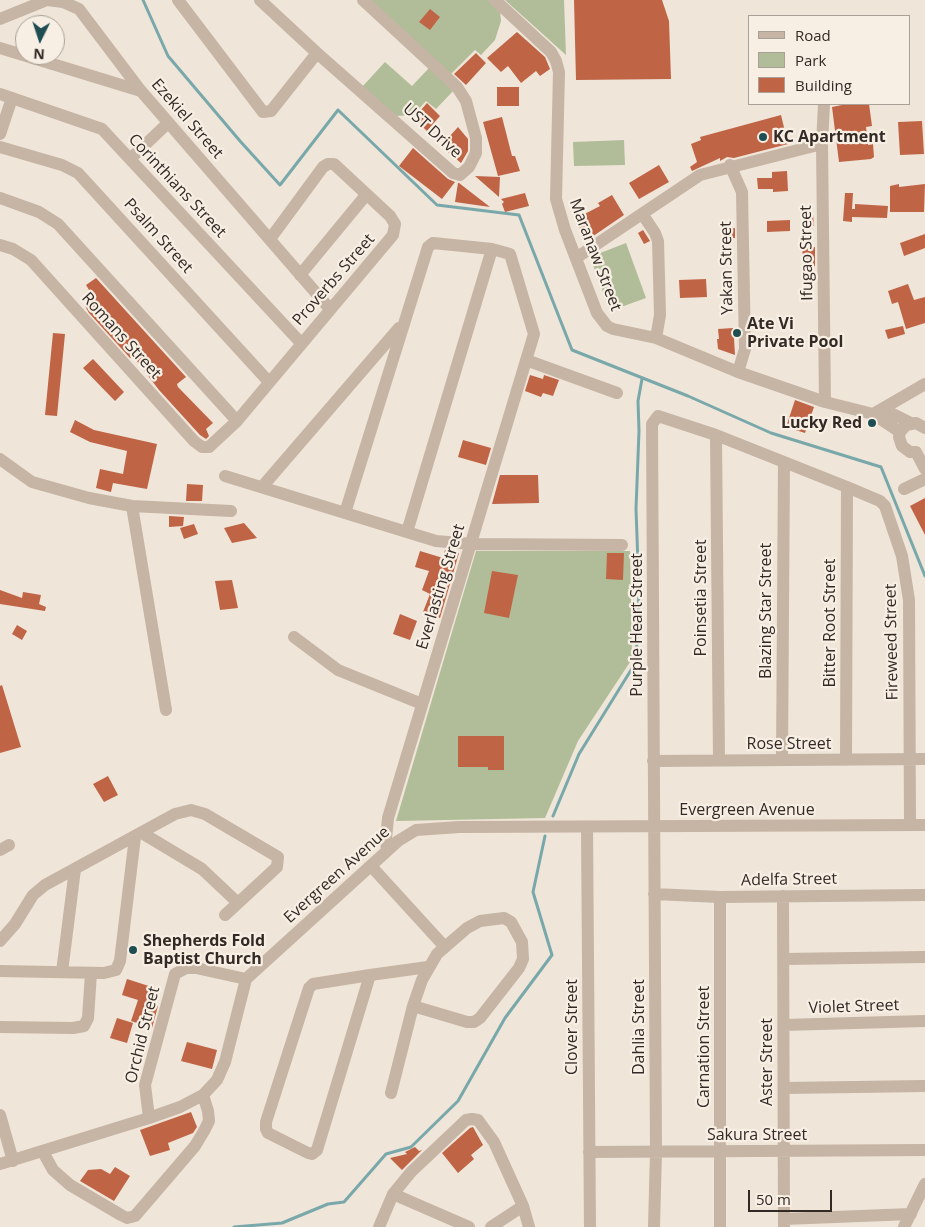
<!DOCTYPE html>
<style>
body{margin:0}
#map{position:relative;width:925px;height:1227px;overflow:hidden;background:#efe5d8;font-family:"Open Sans",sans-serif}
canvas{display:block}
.legend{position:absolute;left:748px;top:15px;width:162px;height:90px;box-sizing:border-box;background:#f8efe4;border:1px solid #a9a098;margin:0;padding:6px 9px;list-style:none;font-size:15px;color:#332a26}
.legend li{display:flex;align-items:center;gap:10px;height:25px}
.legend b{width:25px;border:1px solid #a9a098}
.north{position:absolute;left:15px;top:15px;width:50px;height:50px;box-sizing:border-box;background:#f8efe4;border:1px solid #a9a098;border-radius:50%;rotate:184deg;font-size:14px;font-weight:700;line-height:20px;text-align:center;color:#332a26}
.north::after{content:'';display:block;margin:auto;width:18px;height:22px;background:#1e4e52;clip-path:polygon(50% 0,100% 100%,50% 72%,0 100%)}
.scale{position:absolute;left:748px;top:1190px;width:84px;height:22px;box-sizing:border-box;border:2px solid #332a26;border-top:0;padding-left:6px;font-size:15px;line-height:18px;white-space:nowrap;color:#332a26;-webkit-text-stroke:4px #f8efe4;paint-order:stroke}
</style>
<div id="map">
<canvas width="925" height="1227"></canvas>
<ul class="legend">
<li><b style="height:6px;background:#c6b4a5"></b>Road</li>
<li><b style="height:14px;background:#b1bd99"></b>Park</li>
<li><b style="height:14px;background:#c06446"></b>Building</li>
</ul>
<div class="north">N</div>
<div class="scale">50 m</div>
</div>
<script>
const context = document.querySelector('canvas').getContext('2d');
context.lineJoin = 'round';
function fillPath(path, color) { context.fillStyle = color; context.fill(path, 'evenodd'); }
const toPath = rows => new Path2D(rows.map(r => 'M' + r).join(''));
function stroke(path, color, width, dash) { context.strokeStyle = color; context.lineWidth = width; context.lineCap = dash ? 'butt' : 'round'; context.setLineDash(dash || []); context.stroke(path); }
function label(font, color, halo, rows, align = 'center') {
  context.font = font + ' "Open Sans",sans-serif'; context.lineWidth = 4.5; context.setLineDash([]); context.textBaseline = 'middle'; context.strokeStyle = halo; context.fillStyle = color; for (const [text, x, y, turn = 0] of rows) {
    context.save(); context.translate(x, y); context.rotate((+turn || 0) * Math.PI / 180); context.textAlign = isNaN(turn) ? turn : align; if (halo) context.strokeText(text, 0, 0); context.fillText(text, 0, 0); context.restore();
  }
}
fillPath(toPath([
 [369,0,489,0,500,10,501,21,495,40,481,55,475,50,451,74],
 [505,0,564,0,566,55],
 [385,62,412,86,429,68,454,90,436,109,426,101,413,115,395,116,362,87],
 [624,140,625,165,574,166,573,142],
 [626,243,646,298,610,311,590,257],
 [476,551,630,551,632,659,578,741,545,818,396,821]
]), '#b1bd99');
stroke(toPath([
 [143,0,168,56,240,141,280,185,338,110,437,205,519,215,572,350,688,396,771,433,881,467,925,576],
 [553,816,579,754,636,662,639,591,636,509,639,431,638,401,642,379],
 [234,1227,282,1223,328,1204,344,1202,386,1154,411,1147,458,1101,505,1018,552,955,533,892,545,836]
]), '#79a8ab', 3);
fillPath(toPath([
 [574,0,662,0,669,21,671,79,576,80],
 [430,9,440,17,430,30,419,22],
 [517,32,545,57,550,69,540,76,536,71,521,83,508,66,501,72,487,58],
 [476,53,486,63,466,85,454,74],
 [497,87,519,87,519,106,497,106],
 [427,103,440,116,427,131,414,118],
 [847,104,869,104,872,126,866,127,868,145,873,144,874,157,871,159,839,162,832,107],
 [781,115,788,144,734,158,727,157,720,161,720,158,692,171,690,167,697,162,691,144,701,140,700,137],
 [502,117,512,156,515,156,520,171,498,176,483,122],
 [922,121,924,154,900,155,898,122],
 [458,127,468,139,468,151,461,163,441,146],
 [413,148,448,179,455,182,442,199,399,166],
 [659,165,669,182,639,199,629,183],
 [787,171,788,191,773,192,773,189,758,189,757,178,772,178,772,172],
 [475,176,500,177,499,197],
 [458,183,459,183,490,207,455,202],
 [899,184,899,187,925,184,924,212,890,212,890,186],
 [525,193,529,206,505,212,502,204,504,202,501,199],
 [845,193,853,193,852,209,855,209,855,204,888,206,887,218,852,217,852,222,843,221],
 [612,195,624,215,586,241,575,219,600,206,598,203],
 [813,215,814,226,803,227,802,216],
 [790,220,790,231,767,232,767,221],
 [735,228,735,238,724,239,723,230],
 [643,230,650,241,644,244,638,233],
 [925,234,925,248,904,256,900,243],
 [815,247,815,266,804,267,802,248],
 [96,278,186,377,177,384,178,387,213,423,206,429,209,436,206,439,200,435,159,390,133,356,130,358,89,313,85,306,94,298,86,285],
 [706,279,707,297,680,298,679,280],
 [908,284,914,300,925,297,925,323,906,329,898,302,892,304,888,291],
 [903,326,905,334,888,339,885,330],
 [733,328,734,339,735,355,718,349,717,339,719,339,718,329],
 [53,333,65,334,57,416,45,415],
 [93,359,124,392,115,401,83,368],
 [530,375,543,379,544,375,559,380,553,396,543,393,541,397,525,391],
 [795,400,814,407,805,433,786,427],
 [75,420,94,430,157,444,147,489,113,483,111,492,96,488,100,469,123,474,127,451,90,442,70,432],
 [463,440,491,448,486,465,458,457],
 [500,475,538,475,539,503,492,504],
 [187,484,203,485,202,501,186,501],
 [925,498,925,535,910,506],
 [169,516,184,517,183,526,169,527],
 [244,523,257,538,232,543,224,528],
 [194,524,198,534,184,539,180,528],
 [445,550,459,553,440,618,423,612,430,594,422,590,429,571,415,567,420,551,443,558],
 [607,553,624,553,623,580,606,579],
 [492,571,518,575,509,618,484,613],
 [232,580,238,608,220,610,215,581],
 [0,590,22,598,23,592,41,595,39,604,46,607,45,611,0,604],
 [400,614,417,621,410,640,393,634],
 [17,625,27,631,22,640,12,634],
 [2,685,21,747,0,753,0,686],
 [458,736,504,736,504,770,488,770,488,767,458,767],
 [108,776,118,795,104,802,93,784],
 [127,979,158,989,153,1005,158,1006,152,1028,131,1021,138,1000,122,995],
 [117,1018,133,1023,127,1043,110,1038],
 [187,1042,217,1050,212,1069,181,1061],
 [191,1112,197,1127,193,1133,168,1143,170,1150,150,1156,140,1130],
 [473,1127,483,1145,471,1155,474,1159,458,1173,442,1153,470,1128],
 [415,1147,419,1151,422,1150,402,1170,390,1158,407,1154,405,1152],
 [115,1167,130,1176,114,1201,80,1181,88,1170,101,1169,110,1174]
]), '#c06446');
stroke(toPath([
 [178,0,263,112,271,111,317,53],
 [260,0,317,53,453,173,460,175,469,167,476,153,476,138,466,101,457,87,363,0],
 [495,0,551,52,556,61,559,72,556,199,565,230,597,313,607,326,613,329,656,338,738,372,825,402,873,414,893,414,911,423],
 [0,19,47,0,63,2,79,9,141,91,330,309],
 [0,48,141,91],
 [0,94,102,129,301,343],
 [824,104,822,144,825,402],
 [0,134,12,98],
 [0,147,62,165,78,173,269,382],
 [130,159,168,123],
 [730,165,742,192,745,349,738,372],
 [0,198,39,212,58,224,237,421],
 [643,215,655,233,658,241,660,315,656,338],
 [0,245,13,249,31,260,194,441,202,447,209,447,237,421,393,235,395,224,390,216,334,164,328,164,323,167,270,239],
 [576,258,700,175,822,144],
 [300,275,366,195],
 [526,360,617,393],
 [875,413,925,384],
 [873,414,900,432],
 [925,428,916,423,906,425,900,432,899,437,902,446,910,452,916,452,925,469],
 [716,435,719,760],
 [0,459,32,482,89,498,132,506,231,511],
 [225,476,436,541,471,544,622,545],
 [262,487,399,328],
 [904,489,925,479],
 [132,506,166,710],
 [345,513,428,247,433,243,492,249,510,254,534,334,388,818,386,839,387,851],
 [407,532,492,249],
 [294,637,338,670,422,704],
 [782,760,784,462],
 [846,760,847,487],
 [653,761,925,759],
 [587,827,590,1227],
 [142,833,202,869,238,903],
 [0,850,9,845],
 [371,866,444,946],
 [654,894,720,897,925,895],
 [783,896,784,1227],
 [720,897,720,1227],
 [0,941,15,924,33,895,45,885,175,814,191,810,205,814,278,857,277,867,225,915],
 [783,959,925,957],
 [0,971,104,973,116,970,120,961,135,837],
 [62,972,75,869],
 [370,975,317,1150,312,1154,308,1153,268,1133,266,1129,266,1122,309,988,313,984,370,975,428,967],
 [784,1025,925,1021],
 [0,1027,73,1028,84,1026,88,1018,91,973],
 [784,1088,925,1086],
 [391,1093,413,1006,422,980,437,954,467,928,480,921,504,918,511,922,522,942,523,959,519,968,480,1018,474,1022,467,1022,413,1006],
 [0,1115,13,1161],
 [149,1118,145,1085,175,974,186,968,196,968,246,979],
 [43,1152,53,1170,70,1185,121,1215,127,1218,135,1216,195,1146,204,1131,209,1121,208,1111,203,1095],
 [589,1152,925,1150],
 [0,1164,149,1118,180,1107,203,1095,217,1080,225,1062,246,979,398,841,416,830,459,827,925,825],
 [393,1194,469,1227],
 [784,1219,911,1214],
 [379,1227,393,1194,411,1172,466,1120,472,1119,478,1120,494,1142,523,1206,529,1227],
 [491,1227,523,1206],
 [654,1227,656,1152,652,424,658,416,716,435,847,487,880,501,885,506,902,556,909,600,910,825],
 [904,1227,925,1184]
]), '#c6b4a5', 12);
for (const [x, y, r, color] of [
 [763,137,5,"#1e4e52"],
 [737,333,5,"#1e4e52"],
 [872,423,5,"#1e4e52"],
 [133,950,5,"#1e4e52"]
]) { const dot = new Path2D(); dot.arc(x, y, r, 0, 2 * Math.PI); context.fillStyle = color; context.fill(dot); stroke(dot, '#f8efe4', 2); }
label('16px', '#332a26', '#f8efe4', [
 ["Ezekiel Street",187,119,49],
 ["UST Drive",432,131,42],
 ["Corinthians Street",177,186,47],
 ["Psalm Street",158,236,48],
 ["Ifugao Street",807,253,-91],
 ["Maranaw Street",595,255,69],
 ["Yakan Street",727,268,-91],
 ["Proverbs Street",334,280,-49],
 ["Romans Street",121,336,48],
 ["Everlasting Street",441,587,-73],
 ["Poinsetia Street",701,598,-90],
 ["Blazing Star Street",766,611,-90],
 ["Bitter Root Street",830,623,-90],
 ["Purple Heart Street",637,625,-90],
 ["Fireweed Street",892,642,-91],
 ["Rose Street",789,744],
 ["Evergreen Avenue",747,810],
 ["Evergreen Avenue",337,875,-42],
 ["Adelfa Street",789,880,-1],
 ["Violet Street",854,1007,-2],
 ["Clover Street",572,1027,-90],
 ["Dahlia Street",639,1027,-90],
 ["Orchid Street",143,1035,-76],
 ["Carnation Street",704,1047,-90],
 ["Aster Street",767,1062,-90],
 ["Sakura Street",757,1135]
]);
label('bold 16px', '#332a26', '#f8efe4', [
 ["KC Apartment",773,137],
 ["Ate Vi",747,324],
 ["Private Pool",747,342],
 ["Lucky Red",862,423,"right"],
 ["Shepherds Fold",143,941],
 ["Baptist Church",143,959]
], 'left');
</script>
